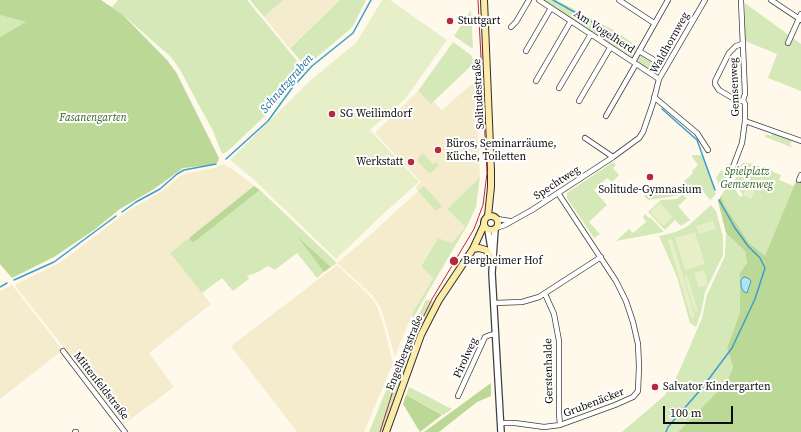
<!DOCTYPE html>
<meta charset="utf-8">
<style>
body{margin:0}
#map{position:relative;width:801px;height:432px;overflow:hidden;background:#fff9ec;font-family:"Source Serif 4",serif}
canvas{display:block}
.scale{position:absolute;left:663px;top:406px;width:70px;height:18px;box-sizing:border-box;border:2px solid #0c0c0c;border-top:0;padding-left:5px;font-size:12px;line-height:14px;white-space:nowrap;color:#0c0c0c;-webkit-text-stroke:3px #fff;paint-order:stroke}
</style>
<div id="map">
<canvas width="801" height="432"></canvas>
<div class="scale">100 m</div>
</div>
<script>
const context = document.querySelector('canvas').getContext('2d');
context.lineJoin = 'round';
function fillPath(path, color) { context.fillStyle = color; context.fill(path, 'evenodd'); }
const toPath = rows => new Path2D(rows.map(r => 'M' + r).join(''));
function stroke(path, color, width, dash) { context.strokeStyle = color; context.lineWidth = width; context.lineCap = dash ? 'butt' : 'round'; context.setLineDash(dash || []); context.stroke(path); }
function label(font, color, halo, rows, align = 'center') {
  context.font = font + ' "Source Serif 4",serif'; context.lineWidth = 4; context.setLineDash([]); context.textBaseline = 'middle'; context.strokeStyle = halo; context.fillStyle = color; for (const [text, x, y, turn = 0] of rows) {
    context.save(); context.translate(x, y); context.rotate((+turn || 0) * Math.PI / 180); context.textAlign = isNaN(turn) ? turn : align; if (halo) context.strokeText(text, 0, 0); context.fillText(text, 0, 0); context.restore();
  }
}
fillPath(toPath([
 [283,0,340,0,289,48,264,17],
 [475,81,480,177,447,209,465,227,452,243,438,238,421,265,433,278,420,300,409,321,395,357,381,308,377,302,372,295,337,263,369,236,418,191,415,188,421,182,375,133,418,91,431,104,433,101,442,110],
 [223,164,234,170,254,186,170,253,211,304,149,353,174,387,124,424,16,287,16,284,61,262,128,211,162,191,180,176,187,173,215,168],
 [337,265,367,293,376,304,384,327,393,363,364,432,297,432,231,346],
 [12,285,54,339,60,347,60,351,59,353,0,399,0,291]
]), '#f4eccd');
fillPath(toPath([
 [118,0,247,0,302,67,302,70,269,112,228,151,222,154,213,131,179,68,171,57,122,14,112,7],
 [250,0,283,0,264,17],
 [340,0,366,0,353,26,348,31,310,63,307,64,303,64,290,48],
 [543,0,556,0,566,5,617,32,639,48,633,57,631,58],
 [745,3,801,44,801,91,768,78,777,54,745,41],
 [471,10,473,49,454,36],
 [0,15,27,22,0,37],
 [453,42,471,55,474,63,431,104,418,91],
 [642,54,654,62,656,61,661,64,662,66,658,73,654,73,636,61,639,56],
 [773,133,792,140,790,145,792,146,791,147,765,137,766,134,771,136],
 [423,153,433,164,436,162,439,165,431,173,428,172,418,162,418,158],
 [692,155,702,155,705,162,716,194,710,200,702,190,696,195,690,194,688,196,677,188,693,173,692,171,698,165,692,157],
 [613,162,616,165,613,168,619,175,612,182,607,178,594,190,607,205,589,222,600,234,594,238,567,198,567,193],
 [743,163,754,164,781,175,779,180,794,186,765,257,749,243,725,206,721,196,730,181,740,197,743,195,734,183,740,165],
 [721,170,728,174,720,188,716,178],
 [480,177,476,207,468,224,413,318,412,314,420,300,433,278,421,266,438,238,452,243,465,227,447,209],
 [656,184,665,194,672,189,674,191,676,190,680,194,675,196,648,200,644,196],
 [424,186,442,206,436,211,418,191],
 [260,190,337,263,331,267,299,238,324,272,317,278,297,253,275,270,268,266,258,272,247,276,249,279,233,291,222,278,202,293,170,253,189,238,193,243],
 [682,195,687,198,678,206,690,220,681,226,675,220,665,230,648,212,661,200,677,199],
 [711,205,716,211,723,237,723,255,705,292,701,313,696,327,690,323,677,277,659,236,676,232,688,226],
 [645,214,649,218,651,218,664,232,616,241,629,229,633,233,646,222,643,217],
 [726,233,745,251,747,264,740,273,740,312,727,348,733,367,727,382,678,432,622,432,664,396,675,381,702,318,707,295,725,256],
 [426,300,428,300,433,302,436,300,424,321,414,345,384,432,369,432,409,334],
 [409,387,452,409,443,415,406,395]
]), '#d5e8b7');
fillPath(toPath([
 [0,0,101,0,122,14,167,60,176,72,219,158,218,162,212,165,183,168,154,189,120,209,94,230,54,257,12,278,0,264,0,37,26,22,0,15],
 [796,181,801,182,801,432,678,432,727,382,733,367,727,348,740,312,740,273,747,263,745,251,726,233,718,201,721,196,725,206,749,243,765,256],
 [254,186,260,190,193,243,189,238],
 [297,236,331,267,324,272],
 [491,383,491,396,477,402,439,432,424,432],
 [406,395,442,415,420,432,403,404]
]), '#bbd896');
fillPath(toPath([
 [382,0,390,0,447,40,406,98,370,130,419,182,383,214,336,259,251,177,230,160,313,78,356,43],
 [748,183,756,187,751,199,743,195],
 [660,203,673,217,663,226,650,212],
 [713,221,716,229,699,234,696,226],
 [695,232,705,264,685,270,675,238],
 [672,239,695,317,691,318,668,240],
 [704,270,708,285,699,288,694,273],
 [687,275,698,311,695,312,684,276]
]), '#e6efc8');
const water = toPath([
 [744,277,748,278,751,281,747,293,743,291,741,286,741,280,744,277]
]);
fillPath(water, '#b2e2f5');
stroke(water, '#3a9fca', 1);
stroke(toPath([
 [553,0,612,33],
 [662,109,697,140,715,190],
 [226,159,268,121,292,88,312,66,353,33,371,0],
 [122,212,136,202,160,189,177,174,184,170,216,164],
 [14,280,54,262,116,216],
 [0,287,7,283],
 [666,432,668,427,702,388,732,348,755,299,765,268,760,258,748,246,735,228,719,200]
]), '#3a9fca', 1.5);
const minor = toPath([
 [539,0,659,79],
 [619,0,654,23],
 [771,0,801,20],
 [511,27,516,22,529,0],
 [788,43,801,14],
 [742,44,736,46,729,53,715,81,715,84,719,90,736,100,741,101,743,100],
 [526,51,551,8],
 [639,51,654,60],
 [633,62,668,0],
 [536,81,571,21],
 [559,88,591,34],
 [654,97,697,133,708,150],
 [579,101,610,48],
 [606,116,636,64],
 [745,121,801,141],
 [585,138,613,157],
 [731,172,742,143,745,121,745,104,743,100,745,94,741,0],
 [799,180,801,175],
 [497,219,510,221],
 [496,228,505,225,532,210,613,157,639,138,643,132,653,103,659,79,705,0],
 [545,294,554,314,559,341,559,413,560,425],
 [494,303,522,302,539,297,601,257],
 [63,351,125,432],
 [458,396,485,337,490,335,496,334],
 [501,423,515,423,544,427,560,425,615,405,633,397,638,391,639,366,638,344,633,322,626,301,616,281,558,193],
 [75,432,76,432]
]);
const tertiary = toPath([
 [495,229,492,273,501,432],
 [488,230,492,254]
]);
const secondary = toPath([
 [484,0,491,170,491,187,488,216],
 '484 223a7 7 0 1 1 14 0a7 7 0 1 1-14 0Z',
 [473,249,479,248,486,250,493,260],
 [386,432,421,335,439,300,473,249,484,225]
]);
stroke(minor, '#3f3f3f', 6);
stroke(tertiary, '#3f3f3f', 8);
stroke(secondary, '#2e2e2e', 8);
stroke(minor, '#fff', 4.5);
stroke(tertiary, '#fff', 5.5);
stroke(secondary, '#fdeba8', 6);
stroke(toPath([
 [380,432,396,381,412,340,432,299,474,229,483,205,487,173,478,0]
]), '#b9273d', 1);
for (const [x, y, r, color] of [
 [450,21,4,"#b9273d"],
 [332,114,4,"#b9273d"],
 [438,150,4,"#b9273d"],
 [411,162,4,"#b9273d"],
 [650,177,4,"#b9273d"],
 [454,261,5,"#b9273d"],
 [655,387,4,"#b9273d"]
]) { const dot = new Path2D(); dot.arc(x, y, r, 0, 2 * Math.PI); context.fillStyle = color; context.fill(dot); stroke(dot, '#fff', 1.5); }
label('11px', '#0c0c0c', '#fff', [
 ["Stuttgart",458,21],
 ["SG Weilimdorf",340,114],
 ["Büros, Seminarräume,",446,144],
 ["Küche, Toiletten",446,157],
 ["Werkstatt",403,162,"right"],
 ["Solitude-Gymnasium",650,190,"center"],
 ["Bergheimer Hof",463,261],
 ["Salvator Kindergarten",663,387]
], 'left');
label('11px', '#0c0c0c', '#fff', [
 ["Am Vogelherd",604,32,33],
 ["Waldhornweg",670,43,-61],
 ["Gemsenweg",735,87,-92],
 ["Solitudestraße",479,94,-93],
 ["Spechtweg",557,183,-33],
 ["Engelbergstraße",405,353,-68],
 ["Pirolweg",466,358,-65],
 ["Gerstenhalde",549,371,-91],
 ["Mittenfeldstraße",101,386,52],
 ["Grubenäcker",594,403,-21]
]);
label('italic 11px', '#33621e', '#fff', [
 ["Fasanengarten",93,118],
 ["Spielplatz",747,172],
 ["Gemsenweg",747,185]
]);
label('italic 12px', '#186f9b', '#fff', [
 ["Schnatzgraben",287,84,-49]
]);
</script>
